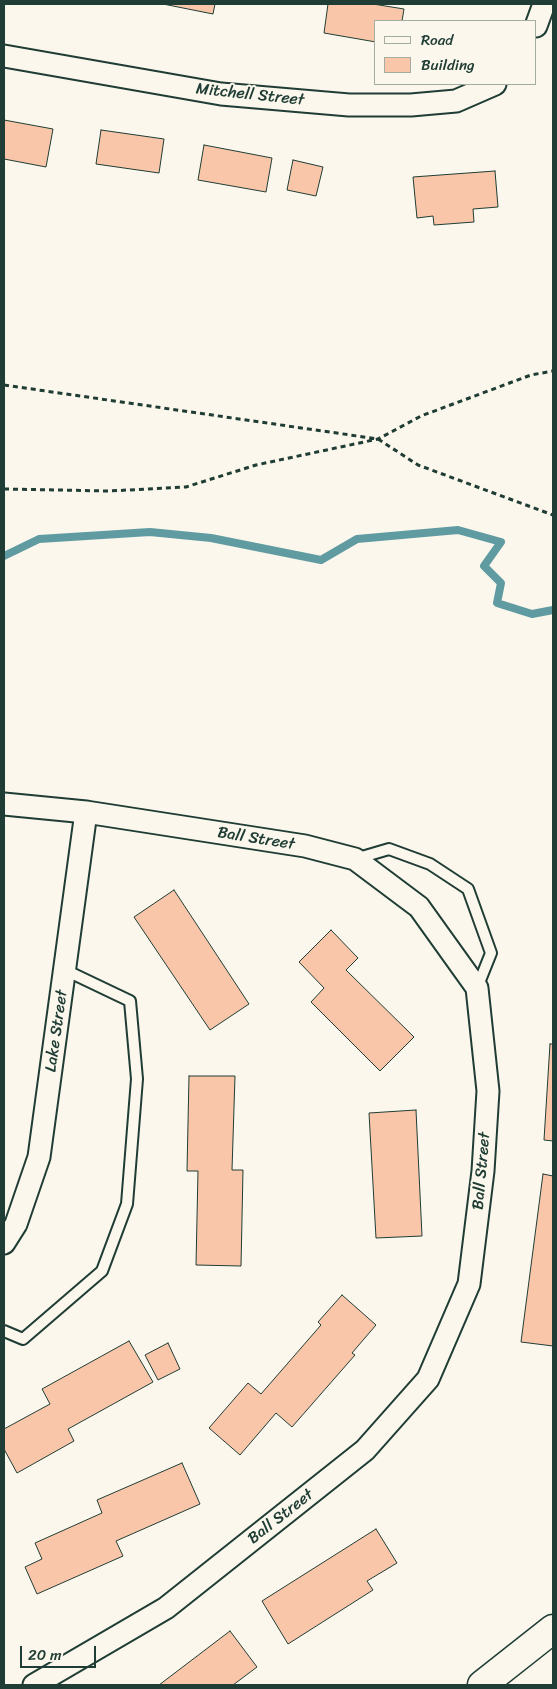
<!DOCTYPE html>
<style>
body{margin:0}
#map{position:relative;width:557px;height:1689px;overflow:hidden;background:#fbf7ec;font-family:Sriracha,sans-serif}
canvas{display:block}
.frame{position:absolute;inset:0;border:5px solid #1f3d34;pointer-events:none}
.legend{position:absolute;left:374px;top:20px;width:162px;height:65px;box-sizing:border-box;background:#fbf7ec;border:1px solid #a3ada2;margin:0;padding:6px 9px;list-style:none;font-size:15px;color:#1f3d34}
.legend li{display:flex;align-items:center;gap:10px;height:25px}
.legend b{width:25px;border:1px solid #a3ada2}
.scale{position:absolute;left:20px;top:1646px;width:76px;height:22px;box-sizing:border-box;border:2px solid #1f3d34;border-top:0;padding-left:6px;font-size:15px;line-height:18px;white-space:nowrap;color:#1f3d34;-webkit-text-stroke:4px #fbf7ec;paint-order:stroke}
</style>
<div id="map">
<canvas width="557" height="1689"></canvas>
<div class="frame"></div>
<ul class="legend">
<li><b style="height:6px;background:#fbf7ec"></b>Road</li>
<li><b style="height:14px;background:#fac6aa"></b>Building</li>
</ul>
<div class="scale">20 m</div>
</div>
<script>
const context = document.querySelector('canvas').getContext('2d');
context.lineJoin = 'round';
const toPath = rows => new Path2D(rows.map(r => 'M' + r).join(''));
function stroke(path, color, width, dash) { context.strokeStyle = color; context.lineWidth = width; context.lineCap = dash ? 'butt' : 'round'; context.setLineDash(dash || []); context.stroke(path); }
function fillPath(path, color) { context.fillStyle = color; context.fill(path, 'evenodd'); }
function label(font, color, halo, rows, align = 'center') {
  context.font = font + ' Sriracha,sans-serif'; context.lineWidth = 4; context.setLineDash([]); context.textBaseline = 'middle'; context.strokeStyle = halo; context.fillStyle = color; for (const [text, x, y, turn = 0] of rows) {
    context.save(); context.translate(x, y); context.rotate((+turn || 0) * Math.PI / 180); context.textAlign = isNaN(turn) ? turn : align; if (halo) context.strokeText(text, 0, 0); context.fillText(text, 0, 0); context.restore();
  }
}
stroke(toPath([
 [4,556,39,539,150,532,211,538,321,560,357,539,458,530,501,542,484,566,501,583,497,603,532,614,553,610]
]), '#5f9ba1', 8);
const building = toPath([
 [163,4,215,4,213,14,163,4],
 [328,4,373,4,404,9,402,21,376,21,376,42,324,33,328,4],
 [4,120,53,129,46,167,4,159,4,120],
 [101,130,164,139,159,173,96,164,101,130],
 [204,145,272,158,266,192,198,180,204,145],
 [293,160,323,167,316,196,287,190,293,160],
 [495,171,498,207,473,209,474,222,434,225,433,216,417,218,413,177,495,171],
 [174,890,249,1004,210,1030,134,917,174,890],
 [331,930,358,958,346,970,414,1037,380,1071,311,1002,324,988,299,962,331,930],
 [550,1044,553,1044,553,1141,544,1140,550,1044],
 [189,1076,235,1076,232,1170,243,1170,241,1266,196,1265,198,1171,187,1171,189,1076],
 [416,1110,422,1236,376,1238,369,1113,416,1110],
 [543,1174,553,1176,553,1346,521,1342,543,1174],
 [342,1295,376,1325,352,1353,355,1355,292,1427,276,1413,240,1455,209,1428,248,1383,261,1394,321,1325,318,1322,342,1295],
 [129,1341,153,1382,68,1429,74,1441,17,1473,4,1449,4,1429,50,1404,42,1389,129,1341],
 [168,1343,180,1369,158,1380,145,1355,168,1343],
 [182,1463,200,1504,116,1541,123,1556,37,1594,25,1567,42,1559,35,1543,102,1513,97,1500,182,1463],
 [376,1529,397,1563,367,1581,373,1590,288,1644,262,1601,376,1529],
 [230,1631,257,1667,233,1685,159,1685,230,1631]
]);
fillPath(building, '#fac6aa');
stroke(building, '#1f3d34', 1);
const lane = toPath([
 [355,859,389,849,430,864,468,889,491,953,477,988],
 [4,1331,23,1339,102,1271,127,1204,137,1079,130,1001,65,970]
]);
const street = toPath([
 [536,26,544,4],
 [4,56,221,94,349,105,411,105,456,101,495,84],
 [4,804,86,812,305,846,355,859,419,907,477,988,488,1091,483,1171,469,1284,428,1379,365,1450,166,1608,34,1685],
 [4,1243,16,1224,39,1157,86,812]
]);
const secondary = toPath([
 [482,1685,553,1629]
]);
stroke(lane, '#1f3d34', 14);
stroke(street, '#1f3d34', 25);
stroke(secondary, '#1f3d34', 31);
stroke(toPath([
 [4,385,378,439,418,465,553,515],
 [4,489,109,491,186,487,256,465,378,439,421,416,531,375,553,371]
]), '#1f3d34', 3, [5, 4]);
stroke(lane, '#fbf7ec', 10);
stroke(street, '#fbf7ec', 21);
stroke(secondary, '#fbf7ec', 28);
label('16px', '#1f3d34', '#fbf7ec', [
 ["Mitchell Street",250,95,6],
 ["Ball Street",256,839,9],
 ["Lake Street",57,1031,-82],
 ["Ball Street",482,1171,-85],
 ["Ball Street",281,1517,-38]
]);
</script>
